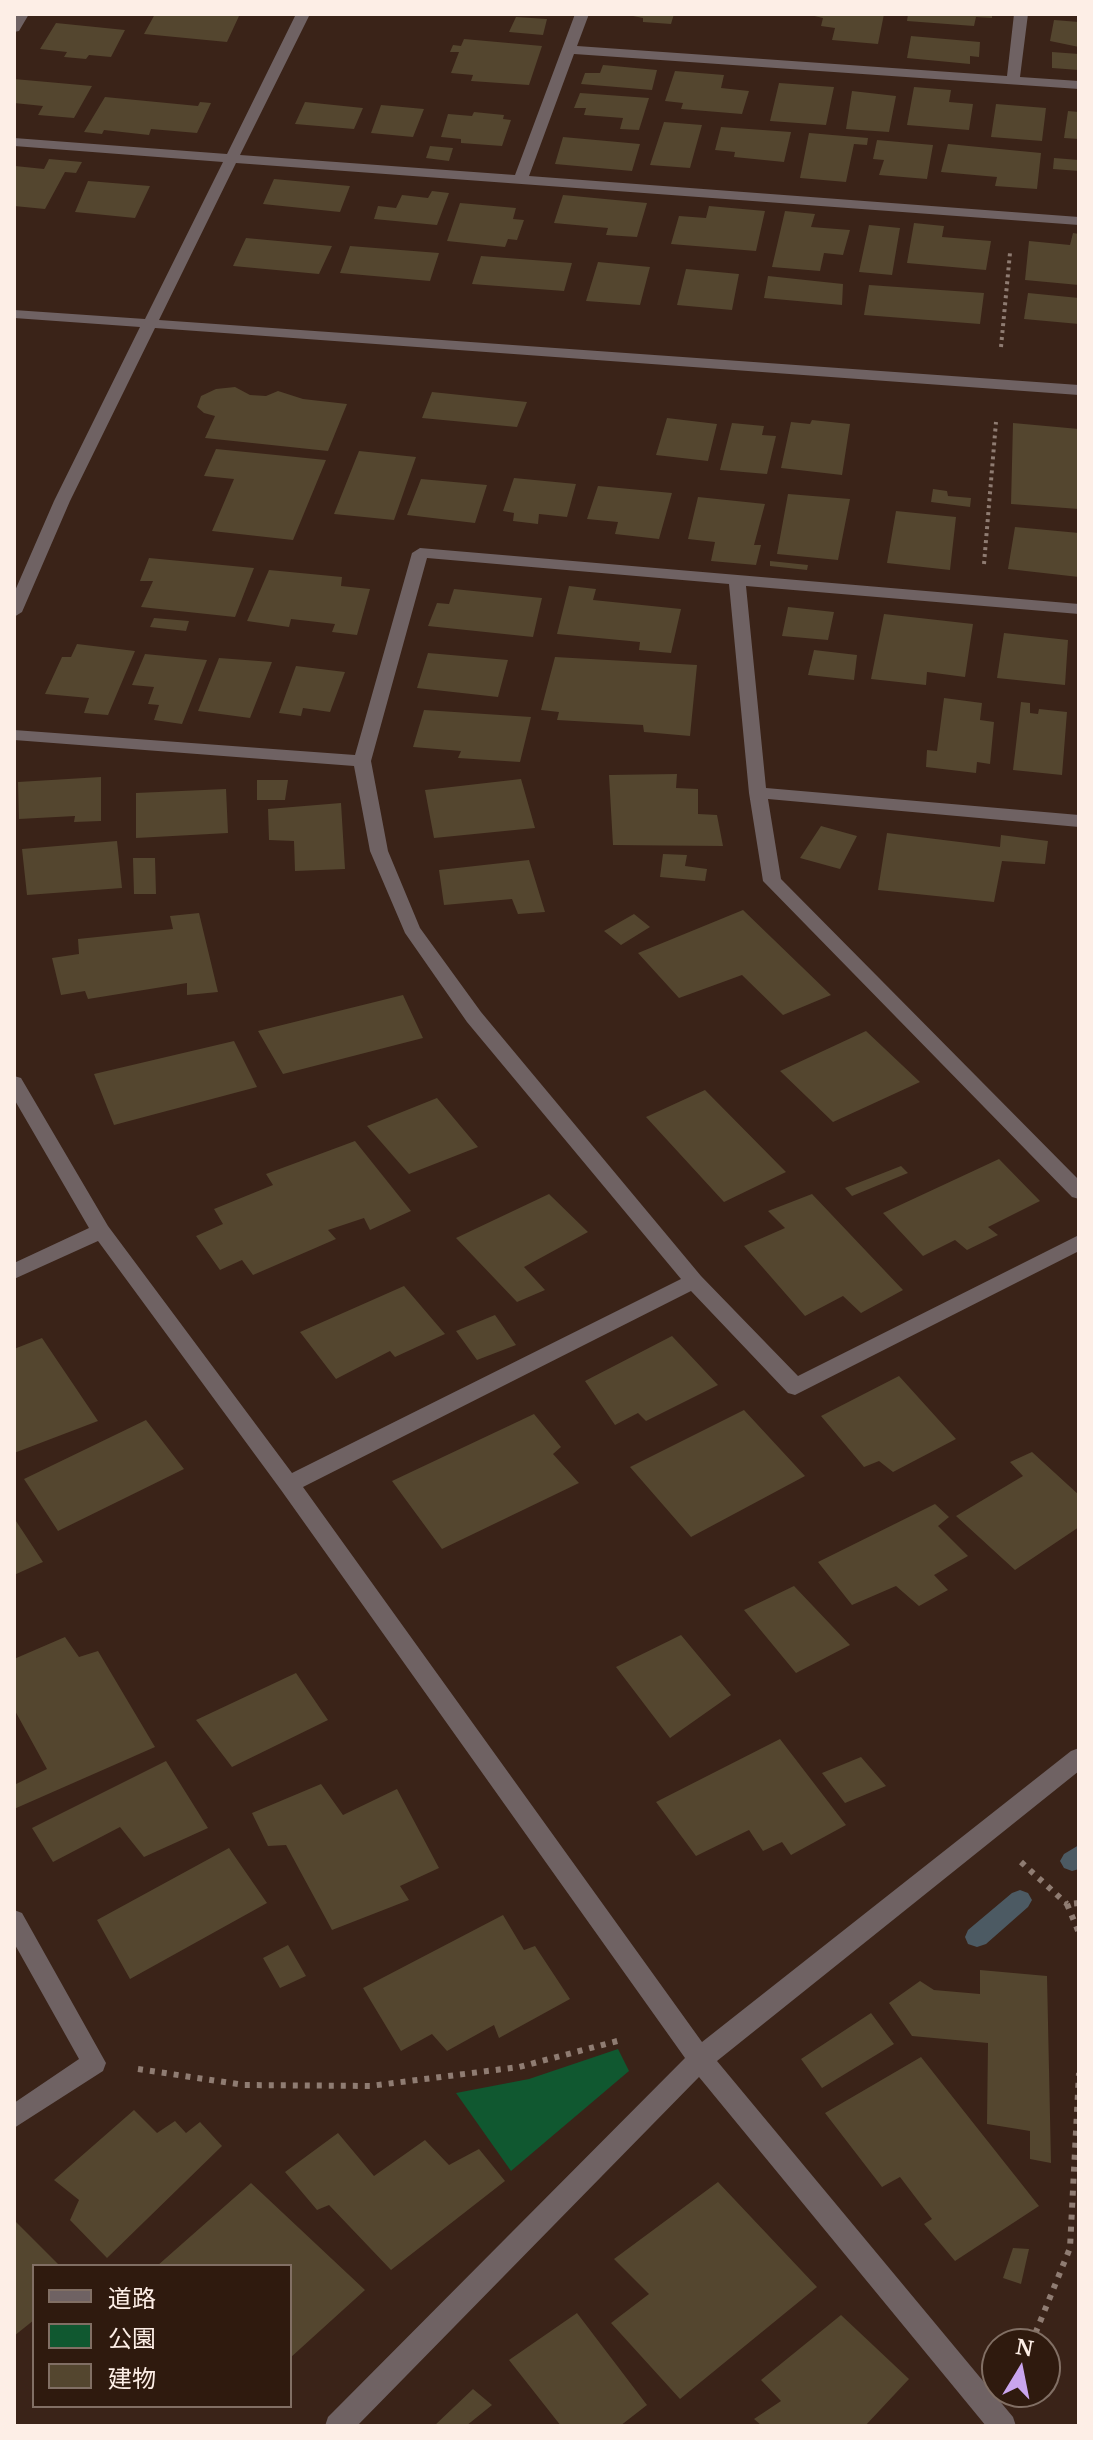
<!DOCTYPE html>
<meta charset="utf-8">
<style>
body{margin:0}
#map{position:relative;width:1093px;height:2440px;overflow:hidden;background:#3a2318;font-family:"Noto Serif","Noto Sans JP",serif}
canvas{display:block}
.frame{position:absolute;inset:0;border:16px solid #fdeee6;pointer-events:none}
.legend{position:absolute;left:32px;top:2264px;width:260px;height:144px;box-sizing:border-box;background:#2f1a0e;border:2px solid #816f64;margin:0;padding:10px 14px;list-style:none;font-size:24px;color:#fdeee6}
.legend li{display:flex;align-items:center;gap:16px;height:40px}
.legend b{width:40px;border:2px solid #816f64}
.north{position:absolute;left:981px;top:2328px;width:80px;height:80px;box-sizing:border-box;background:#2f1a0e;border:2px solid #816f64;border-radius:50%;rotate:10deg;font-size:22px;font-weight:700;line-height:32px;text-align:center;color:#fdeee6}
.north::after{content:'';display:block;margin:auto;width:28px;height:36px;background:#c9a5ee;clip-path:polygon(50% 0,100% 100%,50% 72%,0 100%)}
</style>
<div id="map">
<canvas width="1093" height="2440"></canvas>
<div class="frame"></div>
<ul class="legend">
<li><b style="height:10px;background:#6f6263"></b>道路</li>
<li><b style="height:22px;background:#105830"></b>公園</li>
<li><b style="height:22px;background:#54462f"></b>建物</li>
</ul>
<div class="north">N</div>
</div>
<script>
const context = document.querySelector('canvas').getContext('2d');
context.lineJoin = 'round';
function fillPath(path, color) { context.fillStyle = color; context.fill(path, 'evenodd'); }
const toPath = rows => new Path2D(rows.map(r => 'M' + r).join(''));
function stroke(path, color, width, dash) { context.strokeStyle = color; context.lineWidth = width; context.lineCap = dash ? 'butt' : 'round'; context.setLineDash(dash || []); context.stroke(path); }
fillPath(toPath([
 [618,2049,629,2071,511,2171,456,2093,529,2079]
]), '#105830');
fillPath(toPath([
 [1079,1845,1079,1869,1072,1871,1064,1868,1060,1861,1064,1854,1079,1845],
 [1020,1890,1028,1893,1032,1900,1028,1907,986,1944,977,1947,968,1944,965,1937,968,1930,1012,1893,1020,1890]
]), '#4c5a63');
fillPath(toPath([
 [155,14,220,14,239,16,227,42,144,34],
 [623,14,674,14,671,24,643,22,643,18],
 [806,14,884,14,878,44,832,40,835,28,821,26,823,18],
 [908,14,992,14,992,18,976,17,974,26,907,21],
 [516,17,547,19,543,35,509,32],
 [1054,20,1079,22,1079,47,1050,41],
 [56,23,125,30,111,57,89,55,86,59,64,57,67,52,40,49],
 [911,36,980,42,979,57,970,56,970,64,907,58],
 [464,39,542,46,529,85,471,81,473,75,451,73,459,52,450,52,453,45,461,46],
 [1052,52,1079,54,1079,70,1052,68],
 [603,65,657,70,652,90,581,84,585,73,600,73],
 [675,71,724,75,721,88,749,91,742,114,681,109,683,103,665,101],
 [14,79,92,86,74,118,38,115,43,106,14,103],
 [779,83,834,87,826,125,770,121],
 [914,87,951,90,949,102,973,104,969,130,907,125],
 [852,91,896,96,889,132,846,129],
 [580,93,649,98,639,130,620,129,623,118,584,115,586,108,574,108],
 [105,97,198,106,200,102,211,103,197,133,151,129,149,135,104,130,102,134,84,132],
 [305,102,363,108,354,129,295,124],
 [996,104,1046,108,1042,141,991,137],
 [381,105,424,109,413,137,371,133],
 [1068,111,1079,112,1079,139,1064,138],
 [474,112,504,115,503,119,511,120,502,146,461,143,461,139,441,137,448,114,472,116],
 [664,122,702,125,690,168,650,165],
 [721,127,791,132,784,162,734,157,735,152,715,150],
 [809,133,868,138,867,145,854,144,846,182,800,178],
 [563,137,640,144,632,171,555,164],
 [877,140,933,145,927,179,879,175,884,160,873,159],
 [948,144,1041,153,1037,189,995,186,997,177,941,172],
 [430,146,453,148,449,161,426,158],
 [1054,158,1079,160,1079,171,1053,169],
 [49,159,82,162,76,173,65,172,45,209,14,206,15,166,44,169],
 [274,179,350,186,340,212,263,204],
 [88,181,150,186,135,218,75,212],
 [432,191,449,193,437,225,374,219,378,206,396,208,402,195,428,198],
 [563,195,647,203,637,237,606,235,608,228,554,223],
 [460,203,516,208,513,219,524,220,517,240,508,239,505,247,447,241],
 [709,206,765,211,756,251,671,244,679,216,706,218],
 [785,211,815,214,811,227,850,230,843,255,824,253,820,271,772,267],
 [914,223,944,226,942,237,991,241,986,270,907,263],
 [869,225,900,228,892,275,859,272],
 [1073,233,1079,234,1079,285,1025,280,1029,241,1070,245],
 [246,238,332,246,319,274,233,266],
 [350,246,439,253,430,281,340,273],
 [481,256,572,263,564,291,472,284],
 [598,262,650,267,640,305,586,301],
 [686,269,739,274,732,310,677,305],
 [768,276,843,284,842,305,764,298],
 [869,285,984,293,980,324,864,315],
 [1028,293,1079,298,1079,324,1024,319],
 [235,387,250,395,266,396,278,391,303,399,347,404,328,451,205,438,215,416,204,413,197,407,201,396,216,389],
 [432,392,527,402,517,427,422,418],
 [667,418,717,424,708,461,656,455],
 [812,420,850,424,842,475,781,468,791,422,810,424],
 [732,423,764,426,762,435,776,436,767,474,720,470],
 [1013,423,1079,429,1079,509,1011,504],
 [216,449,326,460,293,540,212,531,234,479,204,476],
 [359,451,416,457,394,520,334,514],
 [514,478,576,484,567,517,539,514,538,524,513,521,514,513,503,511],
 [421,479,487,485,475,523,407,515],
 [598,486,672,493,659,539,615,534,618,522,587,519],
 [933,489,947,491,948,496,971,498,970,507,931,502],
 [788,494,850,499,838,560,777,554],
 [698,497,765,504,754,545,761,545,756,565,711,561,715,542,688,539],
 [896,511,956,517,950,570,887,563],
 [1015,527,1079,533,1079,577,1008,569],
 [149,558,254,568,235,617,141,607,153,581,140,581],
 [770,561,808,565,807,570,770,566],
 [269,570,342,577,341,586,370,589,357,635,332,632,335,624,291,619,289,627,247,621],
 [569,586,596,589,593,600,681,609,671,653,639,650,640,642,557,634],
 [454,589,542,598,533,637,428,626,437,603,449,604],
 [788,607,834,612,828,640,782,636],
 [884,614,973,624,965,677,927,672,926,685,871,679],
 [154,618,189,621,186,631,150,627],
 [1004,633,1068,640,1065,685,997,678],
 [77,644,135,651,108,715,84,713,89,698,45,694,62,657,71,657],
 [814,650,857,655,854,680,808,675],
 [428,653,508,660,498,697,417,688],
 [145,654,207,660,182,724,154,720,159,705,148,704,154,687,132,685],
 [555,657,697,665,690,736,644,732,643,725,557,720,559,712,541,710],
 [219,658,272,662,250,718,198,711],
 [296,666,345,672,330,712,303,708,301,716,279,713],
 [944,698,982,703,980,720,994,722,990,764,977,762,976,773,926,767,927,750,937,751],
 [1021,702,1030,703,1030,713,1038,714,1039,709,1067,712,1062,775,1013,770],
 [424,710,531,717,520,762,458,758,461,751,413,747],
 [677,774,676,788,698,789,698,814,717,815,723,846,613,845,609,775],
 [101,777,101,821,74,822,75,816,19,819,18,782],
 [521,779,535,828,434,838,425,790],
 [257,780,288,780,285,800,257,800],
 [226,789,228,833,136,838,136,793],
 [341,803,345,869,295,871,294,841,269,840,268,809],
 [821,826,857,836,840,869,800,858],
 [887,833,1000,847,1001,835,1048,841,1045,864,1002,861,994,902,878,890],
 [117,841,122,888,27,895,22,849],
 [663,854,687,855,685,866,707,869,705,881,660,877],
 [133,858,155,858,156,894,134,894],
 [529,860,545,912,518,914,512,899,444,905,439,870],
 [743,910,831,995,783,1015,742,975,679,998,638,953],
 [199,913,218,992,187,995,187,983,88,999,85,991,61,995,52,958,79,954,78,939,173,929,170,916],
 [634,914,650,927,621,945,604,931],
 [403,995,423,1038,283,1074,258,1031],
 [866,1031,920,1082,833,1122,780,1071],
 [234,1041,257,1087,114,1125,94,1074],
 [705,1090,786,1172,724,1202,646,1117],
 [437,1098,478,1147,409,1174,367,1126],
 [355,1141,411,1211,370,1230,364,1218,328,1230,336,1239,253,1275,242,1260,220,1270,196,1236,223,1224,214,1209,273,1185,266,1174],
 [999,1159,1040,1201,988,1227,998,1235,967,1250,955,1240,923,1256,883,1213],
 [901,1166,908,1173,852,1196,845,1188],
 [549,1194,588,1232,524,1267,545,1290,517,1302,456,1238],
 [812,1194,903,1290,861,1313,843,1296,805,1316,744,1246,785,1228,768,1211],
 [404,1286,445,1334,395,1357,390,1351,336,1379,300,1332],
 [495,1315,516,1345,477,1360,456,1331],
 [672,1336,718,1385,646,1421,638,1413,615,1425,585,1381],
 [42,1338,98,1421,14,1453,14,1349],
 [899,1376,956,1439,893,1472,879,1461,864,1467,821,1416],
 [744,1410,805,1476,691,1537,630,1467],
 [534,1414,561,1447,553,1454,579,1483,442,1549,392,1481],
 [146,1420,184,1469,58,1531,24,1479],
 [1032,1452,1079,1495,1079,1527,1015,1570,956,1516,1023,1476,1010,1462],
 [935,1504,949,1517,938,1526,968,1556,934,1575,948,1590,919,1606,896,1586,852,1605,818,1562],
 [14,1518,43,1562,14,1575],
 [794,1586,850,1645,796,1673,744,1610],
 [681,1635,731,1695,670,1738,616,1667],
 [65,1637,79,1657,98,1651,155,1747,14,1809,14,1785,47,1769,14,1709,14,1659],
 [296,1673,328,1720,232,1767,196,1720],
 [780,1739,846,1825,791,1855,782,1842,763,1851,749,1830,696,1856,656,1802],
 [861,1757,886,1786,845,1803,822,1773],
 [166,1761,208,1828,144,1857,120,1827,53,1862,32,1828],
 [321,1784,343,1815,397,1789,439,1868,400,1886,409,1900,332,1930,286,1845,268,1846,252,1813],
 [229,1848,267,1903,130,1979,97,1920],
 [503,1915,524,1950,535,1946,570,1999,499,2038,494,2025,447,2051,432,2034,401,2051,363,1988],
 [288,1945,306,1976,280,1988,263,1958],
 [980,1970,1047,1976,1051,2163,1030,2159,1030,2131,987,2124,988,2043,912,2036,889,2003,920,1981,934,1990,980,1994],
 [871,2013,894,2044,822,2088,801,2059],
 [921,2057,1039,2206,955,2261,924,2224,932,2219,900,2177,882,2187,825,2113],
 [134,2110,157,2133,175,2121,186,2133,200,2122,222,2146,107,2258,70,2220,79,2200,54,2180],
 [338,2133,374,2176,425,2140,449,2165,479,2149,505,2181,391,2270,329,2205,317,2210,285,2172],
 [718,2182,817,2287,680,2399,611,2323,649,2294,614,2259],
 [251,2183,365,2290,290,2358,290,2266,157,2266],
 [14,2220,60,2266,34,2266,34,2320,14,2336],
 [1013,2248,1029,2249,1021,2284,1003,2278],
 [577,2313,647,2405,620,2426,561,2426,509,2360],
 [841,2315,909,2379,865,2426,762,2426,754,2419,781,2401,761,2380],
 [473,2389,492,2405,466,2426,434,2426]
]), '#54462f');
stroke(toPath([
 [1001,347,1010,253],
 [984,564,996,422]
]), '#8f7c72', 4, [3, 4]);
stroke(toPath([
 [1021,1862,1067,1904],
 [1079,1903,1067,1904,1079,1933],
 [138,2069,244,2085,370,2086,519,2067,621,2040],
 [1031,2344,1070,2248,1079,2073]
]), '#8f7c72', 6, [5, 7]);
fillPath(toPath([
 [15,14,29,14,19,31,14,32,15,14],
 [296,14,310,14,240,155,515,175,575,14,589,14,577,46,1007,76,1014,14,1028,14,1020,77,1079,81,1079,89,574,54,529,176,1079,217,1079,225,236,163,159,320,1079,385,1079,395,155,328,70,501,22,612,14,617,14,593,54,501,140,327,14,318,14,310,145,319,223,162,14,146,14,138,227,154,296,14],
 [420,548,1079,604,1079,614,746,586,766,788,1079,815,1079,827,768,799,781,879,1079,1180,1079,1199,1072,1197,763,881,749,793,729,584,427,558,371,761,388,851,420,928,481,1012,701,1276,798,1376,1079,1235,1079,1251,795,1395,788,1393,691,1291,303,1487,702,2042,1071,1751,1079,1748,1079,1771,717,2061,1013,2417,1016,2426,986,2426,699,2077,357,2426,325,2426,328,2417,685,2058,281,1490,98,1241,14,1279,14,1263,89,1228,14,1099,14,1076,21,1078,108,1226,292,1473,681,1279,467,1022,405,933,370,851,354,766,14,740,14,730,355,755,412,553,420,548],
 [14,1910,22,1913,106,2063,103,2071,14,2128,14,2103,79,2059,14,1943,14,1910]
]), '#6f6263');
</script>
